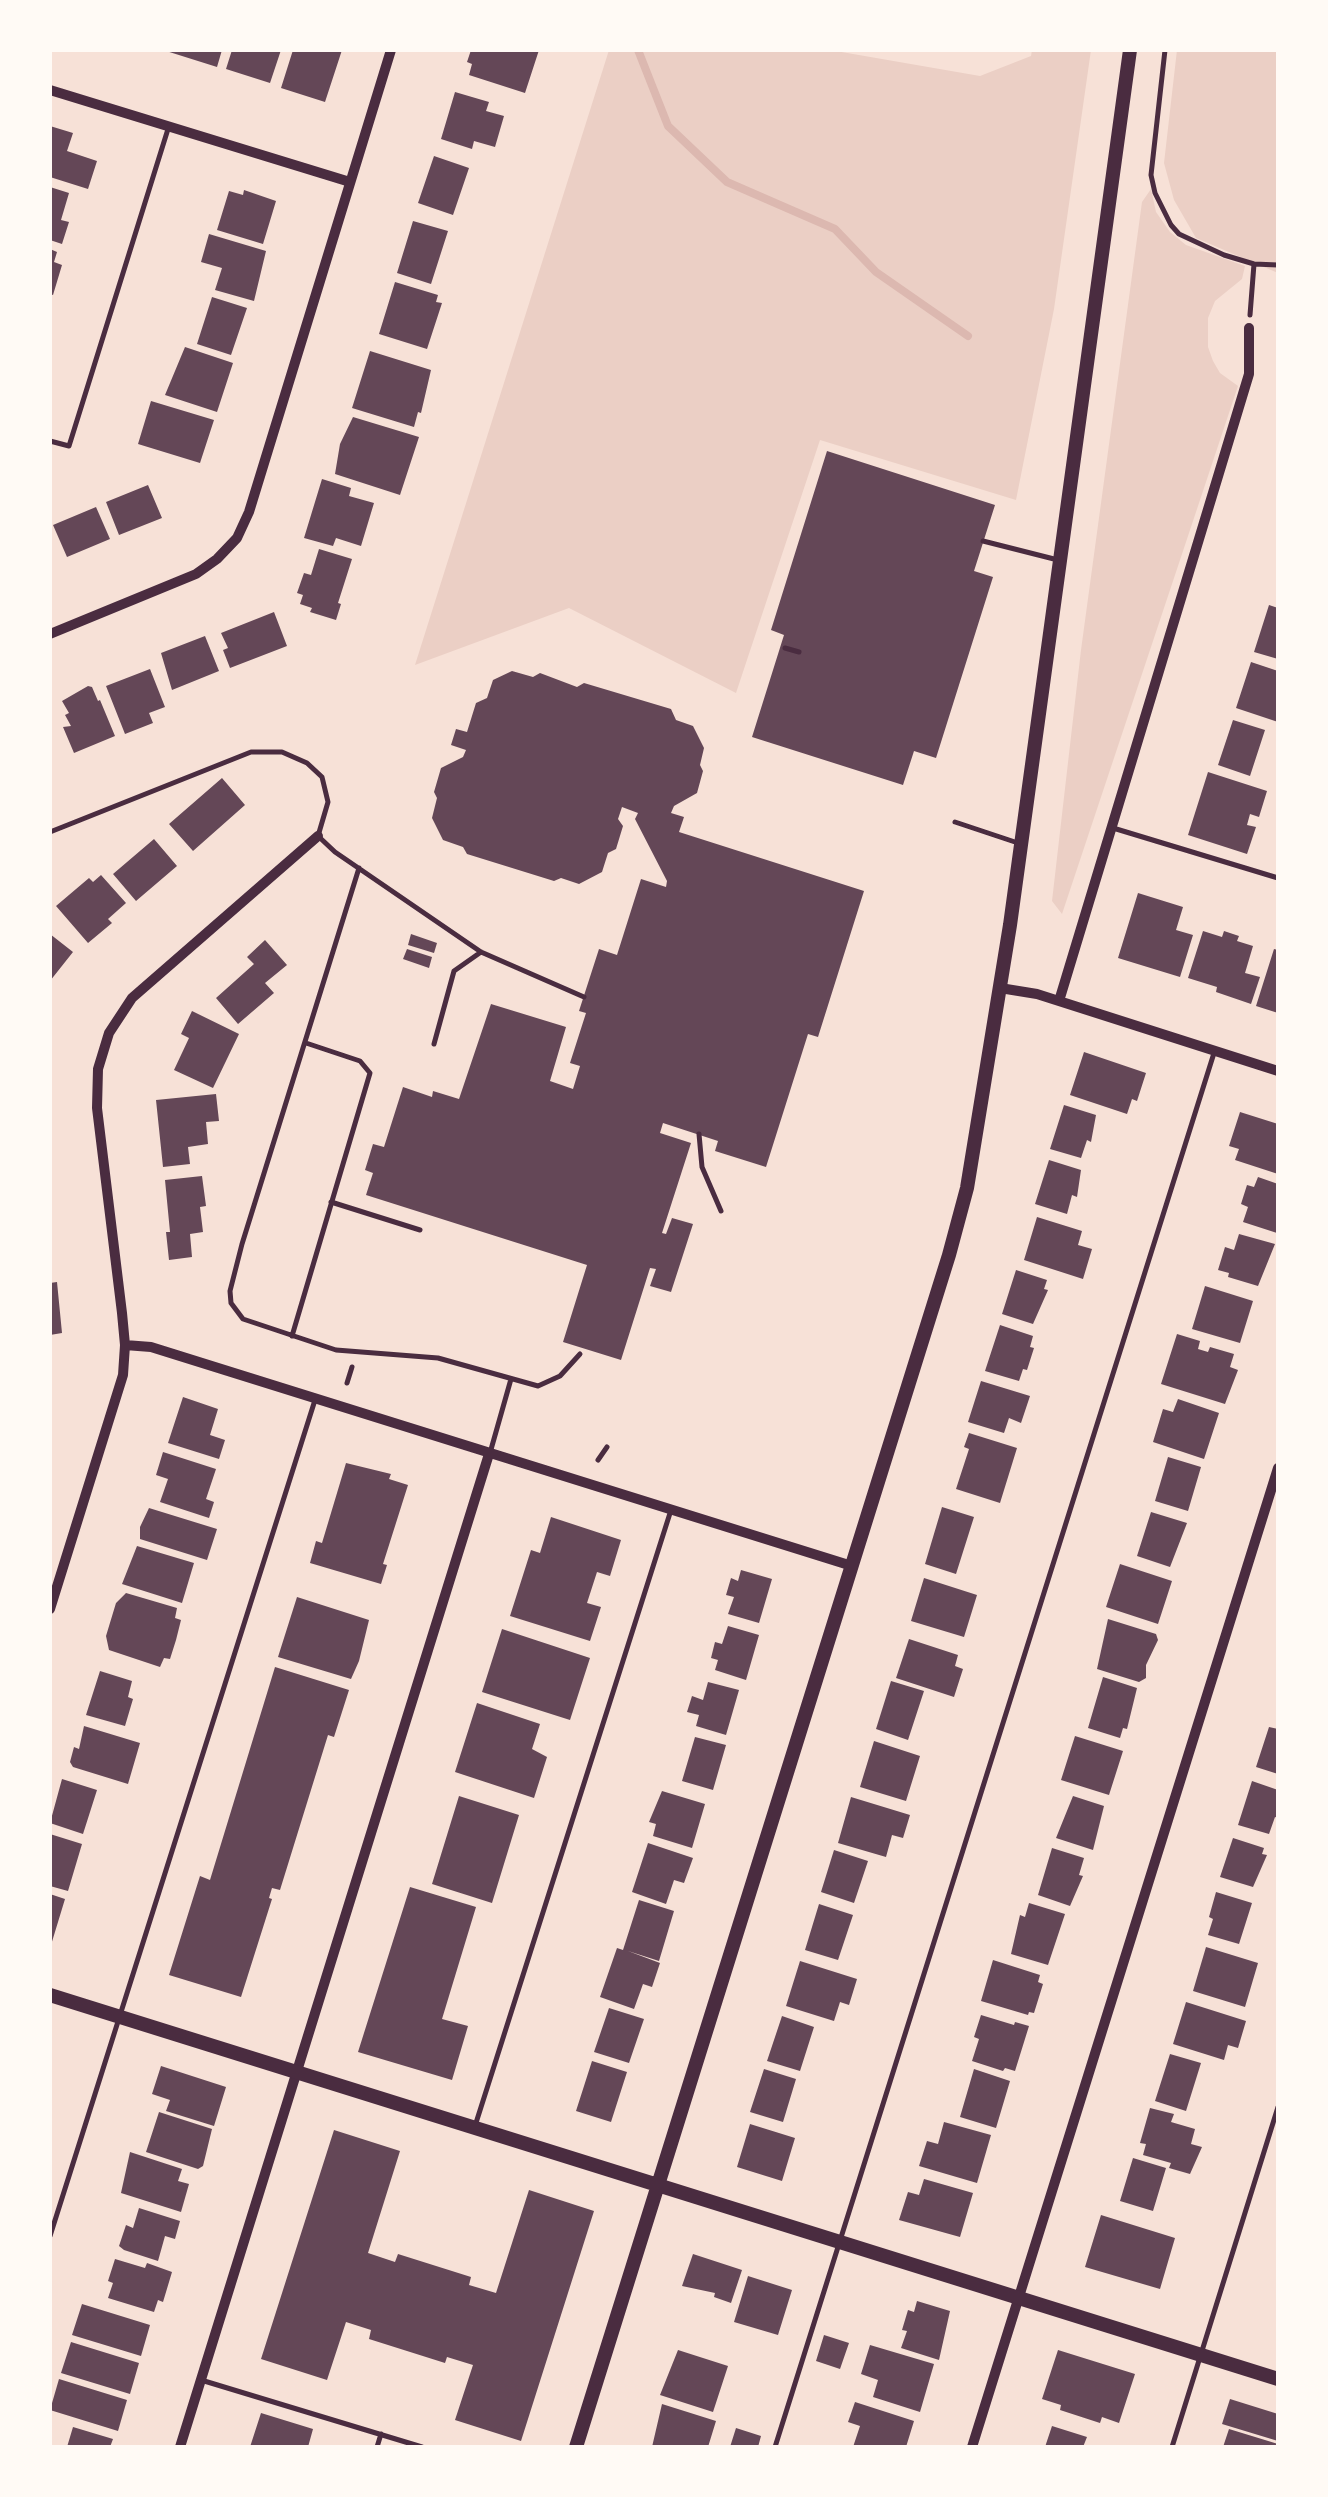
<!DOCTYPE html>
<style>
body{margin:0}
#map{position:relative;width:1328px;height:2497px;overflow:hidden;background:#f7e1d7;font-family:Figtree,sans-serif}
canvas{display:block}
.frame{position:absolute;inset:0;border:52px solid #fffaf5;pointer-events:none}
</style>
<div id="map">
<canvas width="1328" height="2497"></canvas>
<div class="frame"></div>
</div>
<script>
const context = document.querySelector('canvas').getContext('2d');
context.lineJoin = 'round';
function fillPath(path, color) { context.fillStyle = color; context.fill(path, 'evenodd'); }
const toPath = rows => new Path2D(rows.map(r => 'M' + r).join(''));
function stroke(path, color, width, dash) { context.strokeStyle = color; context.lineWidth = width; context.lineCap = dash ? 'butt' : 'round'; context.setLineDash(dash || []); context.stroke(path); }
fillPath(toPath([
 [609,50,830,50,980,76,1031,56,1032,50,1091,50,1054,309,1016,500,820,440,736,693,569,608,415,665],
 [1177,50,1278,50,1278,273,1196,238,1174,200,1164,163],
 [1151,189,1156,212,1170,232,1186,245,1245,266,1242,279,1215,301,1208,318,1208,347,1213,361,1220,373,1238,386,1062,914,1052,901,1081,650,1142,202]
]), '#ebcfc5');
stroke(toPath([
 [638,50,668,126,727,182,835,229,876,272,968,336]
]), '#dcb8b0', 8);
fillPath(toPath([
 [163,50,222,50,217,67],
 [232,50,281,50,270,83,226,69],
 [293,50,342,50,325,102,281,88],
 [471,50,539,50,525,93,469,75,472,64,467,62],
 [455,92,489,102,486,111,504,116,495,147,474,141,472,149,441,139],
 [50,126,73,133,67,151,97,161,88,189,50,177],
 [434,156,469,168,453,215,418,203],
 [50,187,69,193,61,220,69,222,62,244,50,240],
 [244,190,276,201,263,244,217,230,229,191,243,195],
 [413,221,448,231,431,284,397,273],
 [209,234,266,251,254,301,215,290,222,268,201,262],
 [50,249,57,252,54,262,62,265,53,295,50,294],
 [395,282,438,295,436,302,442,303,427,349,379,334],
 [212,297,247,308,231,355,197,344],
 [185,347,233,363,217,412,165,395],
 [370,351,431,370,421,413,418,412,414,427,352,408],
 [151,401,214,420,200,463,138,444],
 [353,417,419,437,400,495,335,474,340,444],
 [827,451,995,505,974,571,993,577,936,758,914,751,903,785,752,737,784,635,771,630],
 [322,479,351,488,349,496,374,503,361,546,336,538,333,546,304,538],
 [148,485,162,518,119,535,106,502],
 [96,507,110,539,67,557,53,525],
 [319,549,352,559,338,603,341,604,336,620,310,612,312,608,300,604,303,595,297,593,304,573,311,575],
 [1269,605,1278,608,1278,659,1254,652],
 [274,612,287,646,230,668,223,650,228,648,221,633],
 [205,636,219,671,172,690,161,653],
 [1251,662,1278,671,1278,722,1236,708],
 [150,669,165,707,149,713,153,723,125,734,106,686],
 [512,671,533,677,540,673,577,687,584,683,671,709,676,720,693,726,704,748,700,765,703,771,697,793,674,806,671,813,684,817,679,832,864,891,818,1037,808,1034,766,1167,715,1151,718,1141,663,1123,660,1133,691,1143,662,1233,666,1234,672,1218,693,1224,671,1292,650,1286,656,1269,650,1268,621,1360,563,1342,587,1265,366,1195,373,1173,365,1170,373,1144,384,1147,403,1087,432,1097,433,1091,459,1099,491,1004,566,1027,550,1081,573,1089,580,1066,570,1063,586,1013,579,1011,599,949,617,955,641,879,666,887,667,881,635,819,638,813,622,807,618,819,623,826,616,849,608,853,602,872,579,884,561,878,554,881,467,854,463,847,443,840,432,818,437,798,434,792,441,768,463,757,466,750,451,745,456,729,467,732,476,703,487,698,493,680],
 [88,686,92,687,98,701,100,700,115,736,74,753,63,727,71,726,65,715,69,713,62,701],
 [1233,720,1265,730,1250,776,1218,765],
 [1208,772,1267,791,1259,817,1250,814,1247,825,1256,827,1247,854,1188,835],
 [222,778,245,805,193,851,169,824],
 [154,839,177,866,136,901,113,874],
 [101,875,126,903,108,919,112,923,88,943,56,906,89,878,93,882],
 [1138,893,1183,907,1176,930,1193,935,1180,977,1118,958],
 [1203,931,1222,937,1224,931,1239,936,1237,941,1253,946,1245,973,1260,977,1251,1004,1216,992,1217,987,1188,978],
 [50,934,73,952,50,981],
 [411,934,437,943,434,953,408,945],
 [265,940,287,965,265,983,274,993,238,1024,216,998,254,964,247,957],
 [407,949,432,957,429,968,403,959],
 [1274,949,1278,950,1278,1013,1256,1006],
 [192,1011,239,1034,213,1088,174,1070,189,1038,181,1034],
 [1084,1052,1146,1073,1137,1101,1132,1099,1127,1114,1070,1095],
 [216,1094,219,1121,206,1122,208,1144,188,1147,190,1164,163,1167,156,1100],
 [1064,1105,1096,1115,1091,1142,1087,1140,1081,1158,1050,1149],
 [1240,1112,1278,1124,1278,1174,1235,1160,1239,1149,1229,1146],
 [1049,1160,1081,1170,1077,1197,1072,1195,1067,1214,1035,1204],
 [202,1176,206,1206,200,1207,203,1232,190,1234,192,1257,169,1260,166,1232,170,1232,165,1180],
 [1258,1177,1278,1184,1277,1233,1243,1222,1248,1207,1241,1204,1247,1185,1254,1187],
 [1037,1217,1082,1231,1078,1245,1092,1249,1083,1279,1024,1260],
 [1239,1234,1275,1244,1258,1286,1228,1277,1229,1273,1218,1270,1225,1247,1234,1250],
 [1016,1270,1047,1280,1044,1289,1048,1290,1033,1324,1002,1314],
 [57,1282,62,1333,50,1335,50,1283],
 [1205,1286,1253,1301,1240,1343,1192,1329],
 [1000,1325,1033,1336,1030,1347,1034,1348,1027,1370,1023,1369,1019,1381,985,1371],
 [1177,1334,1200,1341,1198,1349,1208,1352,1210,1347,1234,1354,1230,1367,1238,1370,1225,1404,1161,1384],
 [981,1381,1030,1396,1021,1423,1009,1418,1004,1433,968,1422],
 [183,1397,218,1409,210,1435,225,1440,219,1459,168,1443],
 [1178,1399,1219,1413,1204,1459,1153,1442,1163,1409,1173,1412],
 [969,1433,1017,1448,1000,1503,956,1489,969,1449,964,1447],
 [163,1452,216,1469,206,1499,214,1502,209,1518,160,1502,168,1479,156,1475],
 [1168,1457,1201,1467,1188,1511,1155,1501],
 [346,1463,391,1474,389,1479,408,1485,383,1564,387,1565,381,1584,310,1563,316,1541,322,1543],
 [942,1507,974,1517,956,1574,925,1564],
 [149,1508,217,1529,207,1560,140,1539,140,1527],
 [1151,1512,1187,1523,1170,1567,1137,1556],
 [551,1517,621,1540,610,1576,597,1572,587,1603,601,1607,590,1641,510,1616,531,1550,540,1553],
 [137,1546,194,1563,182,1603,122,1584],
 [1120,1564,1172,1581,1158,1624,1106,1607],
 [741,1570,772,1579,759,1623,728,1614,734,1597,726,1595,731,1578,738,1581],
 [924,1578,977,1595,964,1637,911,1621],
 [126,1593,177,1608,175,1618,181,1620,176,1640,170,1659,164,1658,160,1667,109,1650,106,1636,116,1603],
 [297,1597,369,1620,359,1661,351,1679,278,1657],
 [1108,1619,1156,1634,1158,1640,1146,1665,1146,1678,1139,1682,1097,1669],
 [728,1626,759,1635,746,1680,715,1670,718,1660,711,1658,715,1642,722,1644],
 [502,1629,590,1658,570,1720,482,1692],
 [909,1639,958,1655,955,1666,963,1669,954,1697,896,1678],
 [275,1667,349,1690,334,1737,328,1735,280,1890,272,1888,269,1898,272,1899,241,1997,169,1975,200,1876,210,1880],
 [100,1671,132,1681,128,1697,133,1699,125,1726,86,1715],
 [1103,1677,1137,1688,1127,1729,1123,1728,1120,1738,1088,1728],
 [891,1681,924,1691,908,1740,876,1729],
 [708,1682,739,1690,726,1735,696,1726,699,1715,687,1712,692,1696,703,1700],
 [477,1703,540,1724,532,1749,547,1757,534,1798,455,1772],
 [84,1726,140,1743,128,1784,73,1767,70,1762,74,1747,79,1749],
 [1269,1727,1278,1729,1278,1774,1256,1767],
 [1075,1736,1123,1751,1109,1795,1061,1780],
 [695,1737,726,1745,713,1790,682,1781],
 [874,1741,920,1756,906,1801,860,1787],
 [62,1779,97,1790,83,1834,50,1823],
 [1252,1781,1278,1790,1278,1818,1275,1817,1269,1834,1238,1825],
 [662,1791,705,1804,692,1848,653,1836,656,1824,649,1822],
 [459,1796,519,1815,492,1903,432,1884],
 [1073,1796,1104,1806,1093,1850,1056,1838],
 [851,1797,910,1815,903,1838,892,1835,886,1857,838,1843],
 [50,1834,82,1844,68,1891,50,1886],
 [1233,1838,1264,1848,1262,1854,1267,1855,1253,1887,1220,1877],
 [648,1843,693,1858,684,1883,674,1880,666,1904,632,1892],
 [1052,1848,1084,1858,1079,1875,1083,1876,1070,1906,1038,1895],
 [834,1850,868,1861,854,1903,821,1892],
 [410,1887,476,1907,442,2019,468,2026,452,2080,358,2052],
 [1216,1892,1252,1903,1239,1944,1208,1935,1213,1919,1209,1917],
 [50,1894,65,1899,51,1945,50,1944],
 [639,1900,674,1911,659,1961,628,1951,660,1963,652,1987,643,1984,634,2009,600,1997,617,1948,623,1950],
 [1029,1903,1065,1914,1048,1965,1011,1954,1020,1915,1025,1917],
 [819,1904,853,1915,838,1960,805,1950],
 [1206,1947,1258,1963,1245,2007,1193,1991],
 [993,1960,1040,1975,1038,1982,1043,1984,1034,2013,1029,2012,1028,2015,981,2001],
 [800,1961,857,1979,849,2005,840,2002,834,2021,786,2006],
 [1186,2002,1246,2021,1238,2048,1228,2045,1224,2060,1173,2044],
 [609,2008,644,2019,629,2063,594,2052],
 [981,2015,1014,2025,1015,2022,1029,2026,1015,2071,1005,2068,1003,2071,972,2061,979,2039,974,2037],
 [782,2016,814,2027,800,2071,767,2061],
 [1170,2054,1201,2063,1186,2111,1155,2101],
 [592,2061,627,2072,611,2122,576,2111],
 [161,2066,226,2087,214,2126,166,2111,170,2100,152,2094],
 [764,2069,796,2079,783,2122,750,2112],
 [974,2069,1010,2081,996,2128,960,2117],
 [1150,2108,1174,2114,1171,2122,1195,2129,1191,2144,1202,2147,1190,2174,1169,2168,1171,2163,1143,2155,1146,2144,1140,2143],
 [159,2112,212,2129,203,2166,198,2169,146,2152],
 [944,2122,991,2135,977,2183,919,2166,927,2141,938,2144],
 [750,2124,795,2138,782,2181,737,2167],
 [334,2130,400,2151,368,2253,395,2262,398,2254,471,2277,469,2285,496,2293,529,2190,594,2211,521,2441,455,2420,473,2365,447,2357,445,2363,369,2339,371,2330,346,2322,327,2380,261,2359],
 [130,2152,182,2169,178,2181,189,2184,181,2212,121,2193],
 [1133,2158,1166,2168,1153,2211,1120,2201],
 [924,2179,973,2193,960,2237,899,2220,908,2192,919,2195],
 [139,2208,180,2221,175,2239,165,2236,158,2261,124,2250,119,2246,126,2225,133,2228],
 [1101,2215,1175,2238,1160,2289,1085,2267],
 [693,2254,742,2270,731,2303,714,2297,715,2293,682,2286],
 [115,2259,145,2268,147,2263,172,2272,163,2302,158,2300,154,2312,108,2298,113,2283,108,2281],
 [748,2276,792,2290,778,2335,734,2322],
 [917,2301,950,2311,939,2360,901,2348,907,2331,902,2330,908,2310,914,2312],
 [82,2304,150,2325,141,2356,72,2335],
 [824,2335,849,2343,840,2369,816,2361],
 [71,2342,139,2363,130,2394,61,2373],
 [870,2345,934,2364,920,2412,873,2397,878,2380,861,2374],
 [678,2350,728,2366,713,2412,660,2395],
 [1058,2350,1135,2374,1119,2423,1102,2417,1100,2423,1060,2410,1061,2405,1042,2399],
 [59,2379,127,2400,118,2431,50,2410],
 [1230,2399,1278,2414,1278,2441,1222,2424],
 [855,2402,914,2421,906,2447,853,2447,860,2426,848,2422],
 [662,2404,716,2421,708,2447,652,2447],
 [261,2413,313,2429,308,2447,250,2447],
 [1052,2426,1087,2437,1083,2447,1045,2447],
 [73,2427,113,2439,110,2447,67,2447],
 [736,2428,761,2436,758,2447,730,2447],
 [1229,2429,1278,2444,1278,2447,1223,2447]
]), '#644757');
stroke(toPath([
 [1165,50,1151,175,1155,193,1171,225,1179,234,1224,255,1254,264,1278,265],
 [1250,315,1254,264],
 [785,648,799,652],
 [699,1134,702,1167,721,1211],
 [347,1383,352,1367],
 [598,1460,607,1447]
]), '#4a2c40', 5);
stroke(toPath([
 [50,441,69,446,168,129],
 [983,541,1058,560],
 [955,822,1018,843],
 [1113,828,1278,878],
 [50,832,251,752,282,752,307,763,322,777,328,802,318,836,335,852,481,952,584,997],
 [359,868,242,1244,230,1291,231,1303,243,1319,336,1350,438,1358,538,1386,560,1376,580,1354],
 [434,1044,454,971,481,952],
 [331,1202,420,1230],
 [292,1336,370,1073,360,1061,306,1043],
 [490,1453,511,1379],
 [475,2126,671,1510],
 [50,2236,315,1400],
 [201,2380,422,2447],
 [377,2447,381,2434],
 [775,2447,1214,1053],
 [1172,2447,1278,2107]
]), '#4a2c40', 5);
stroke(toPath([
 [50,90,350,182],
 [50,634,196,574,217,559,237,538,249,512,391,50],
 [1000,988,1037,994,1278,1071],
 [1059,1001,1249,374,1249,328],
 [125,1345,151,1347,852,1566],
 [50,1609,123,1375,125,1345,122,1313,97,1108,98,1069,109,1033,132,998,318,836],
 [180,2447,489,1454],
 [972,2447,1278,1468]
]), '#4a2c40', 10);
stroke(toPath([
 [50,1995,1278,2379],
 [576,2447,949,1255,967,1188,1010,925,1130,50]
]), '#4a2c40', 14);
</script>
